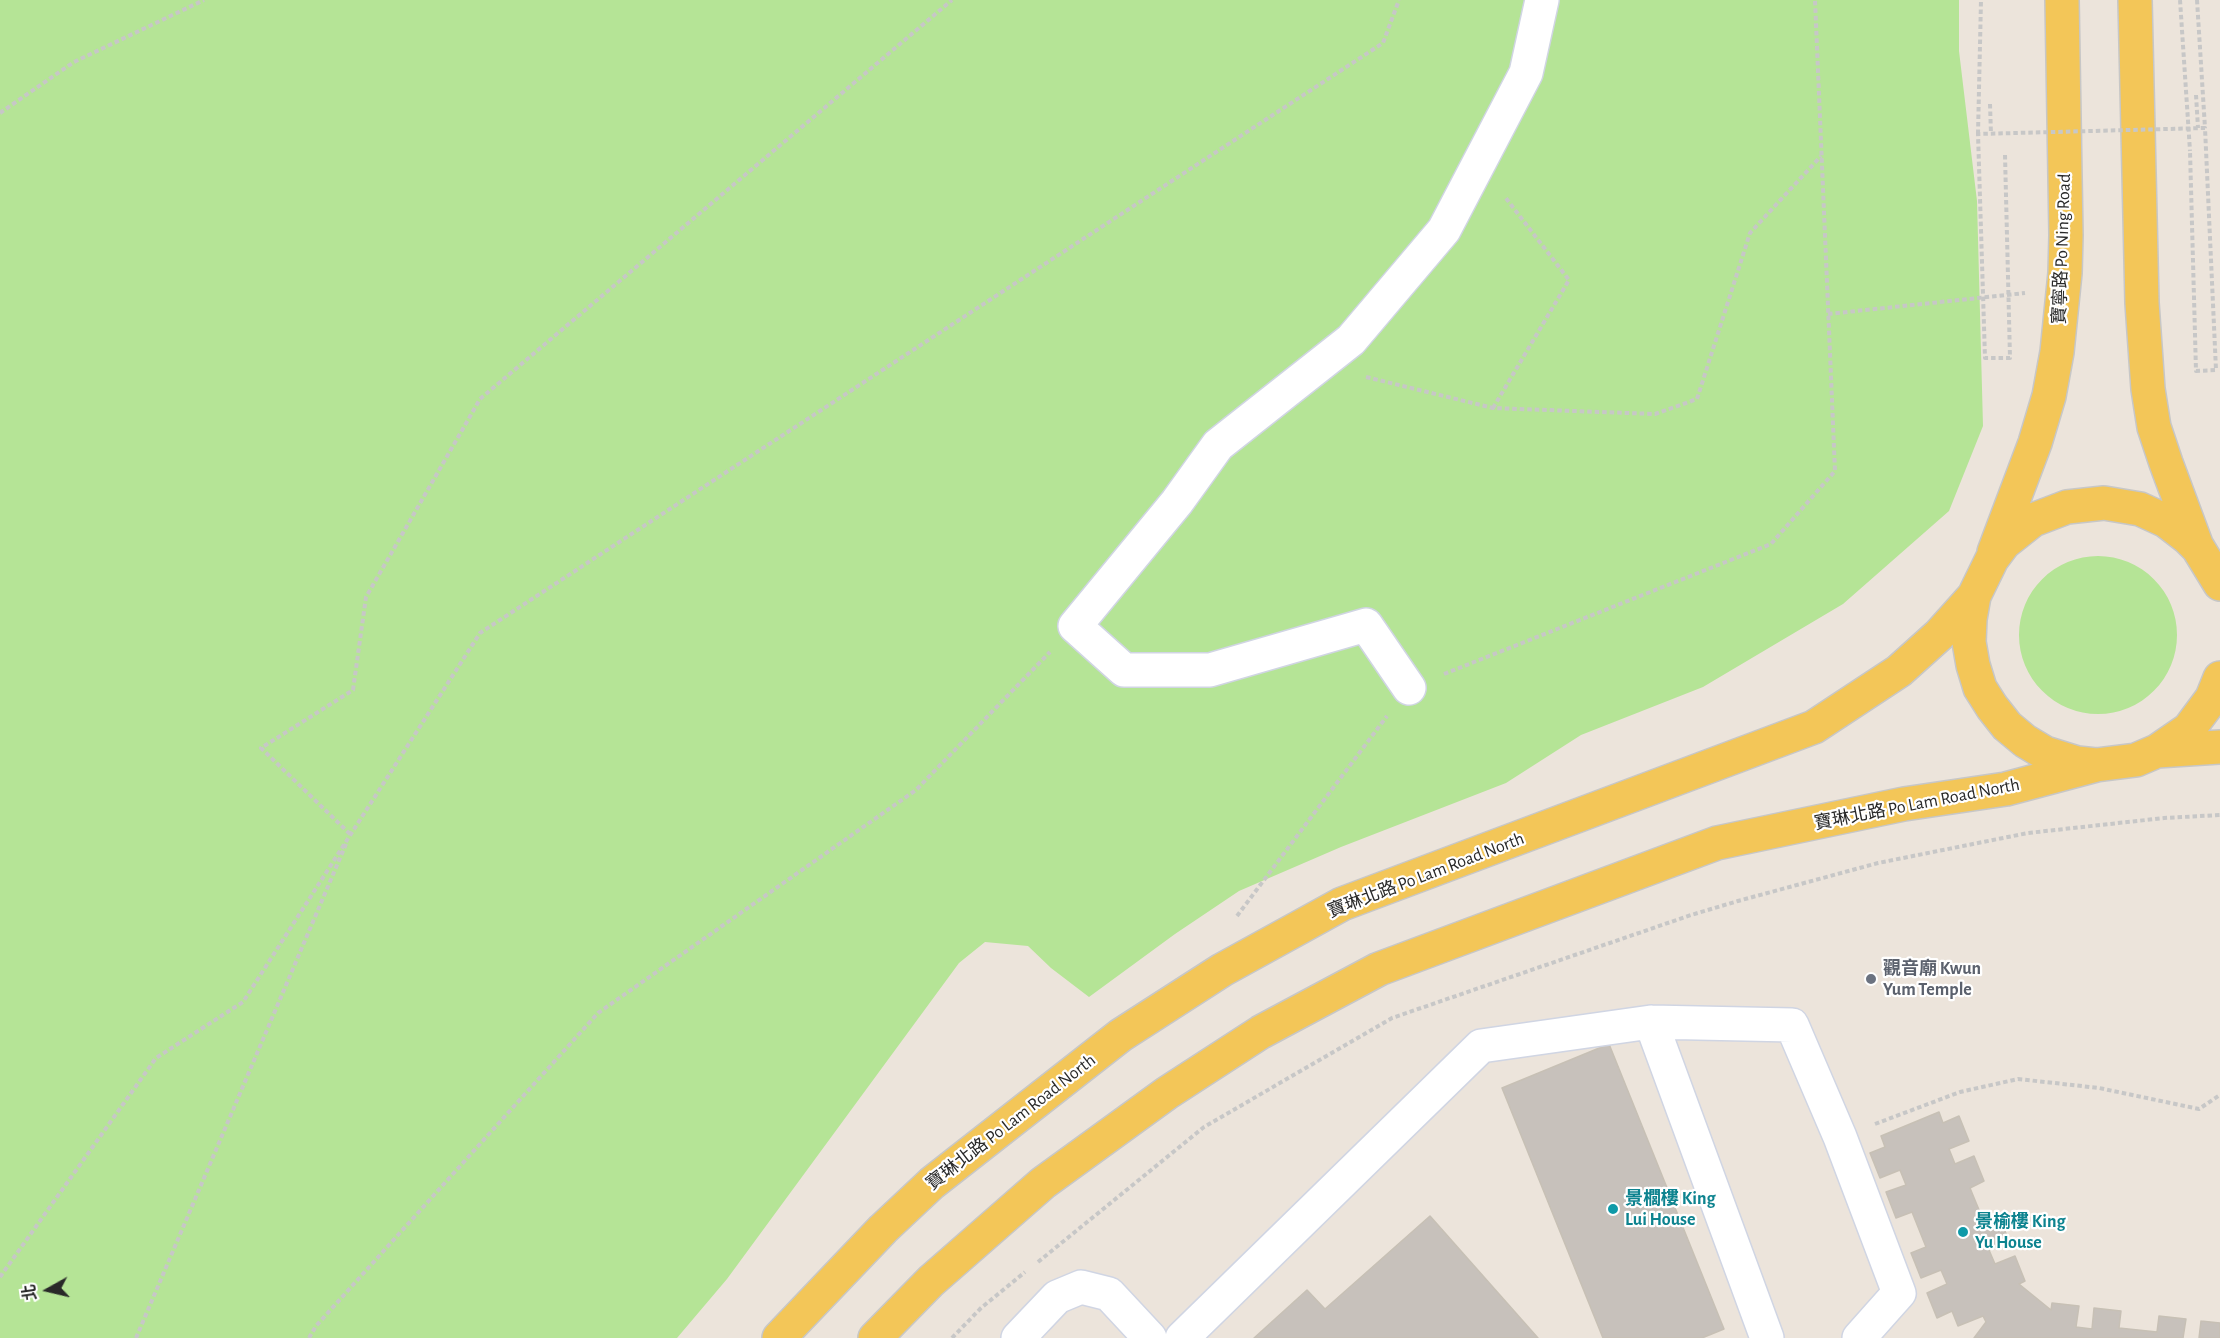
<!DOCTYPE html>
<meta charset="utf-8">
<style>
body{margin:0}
#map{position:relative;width:2220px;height:1338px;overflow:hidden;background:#ece4db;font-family:"Alegreya Sans","Noto Sans TC",sans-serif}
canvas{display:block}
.north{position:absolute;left:18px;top:1260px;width:60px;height:60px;-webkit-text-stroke:4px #fff;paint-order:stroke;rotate:262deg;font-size:16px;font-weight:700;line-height:24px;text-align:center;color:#292929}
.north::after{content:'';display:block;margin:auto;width:21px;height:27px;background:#292929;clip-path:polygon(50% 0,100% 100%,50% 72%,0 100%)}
</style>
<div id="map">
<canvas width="2220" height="1338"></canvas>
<div class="north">北</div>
</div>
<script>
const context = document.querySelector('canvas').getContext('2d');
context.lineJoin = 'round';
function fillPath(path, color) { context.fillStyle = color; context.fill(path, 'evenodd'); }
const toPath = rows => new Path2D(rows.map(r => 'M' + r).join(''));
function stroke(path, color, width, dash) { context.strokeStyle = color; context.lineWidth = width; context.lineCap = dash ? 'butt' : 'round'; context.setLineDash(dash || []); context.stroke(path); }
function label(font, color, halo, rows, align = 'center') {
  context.font = font + ' "Alegreya Sans","Noto Sans TC",sans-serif'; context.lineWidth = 4.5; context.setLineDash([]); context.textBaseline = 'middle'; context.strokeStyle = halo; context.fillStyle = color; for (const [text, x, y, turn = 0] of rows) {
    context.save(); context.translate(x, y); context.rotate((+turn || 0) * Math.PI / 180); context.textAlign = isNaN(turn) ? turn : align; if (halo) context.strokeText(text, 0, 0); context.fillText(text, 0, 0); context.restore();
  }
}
fillPath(toPath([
 [0,0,1959,0,1959,51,1977,201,1983,426,1949,511,1843,604,1703,687,1581,735,1506,783,1341,847,1239,891,1175,934,1089,997,1051,968,1028,946,985,942,959,963,727,1279,677,1338,0,1338],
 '2019 635a79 79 0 1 1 158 0a79 79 0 1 1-158 0Z'
]), '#b5e496');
const building = toPath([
 [1609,1044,1724,1329,1702,1338,1603,1338,1502,1088,1609,1044],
 [1939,1112,1943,1123,1959,1116,1969,1141,1949,1149,1955,1164,1974,1156,1984,1181,1970,1188,1984,1222,1999,1216,2009,1241,1989,1250,1995,1264,2015,1256,2025,1281,2019,1284,2051,1310,2052,1303,2079,1306,2076,1327,2092,1329,2094,1308,2121,1311,2119,1328,2157,1332,2159,1316,2186,1319,2183,1338,1974,1338,1986,1322,1983,1316,1958,1326,1952,1311,1937,1318,1927,1293,1947,1284,1941,1270,1921,1278,1911,1253,1926,1247,1912,1212,1896,1218,1886,1192,1906,1185,1900,1170,1880,1178,1870,1153,1885,1147,1881,1136,1939,1112],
 [1430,1216,1538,1338,1254,1338,1307,1290,1325,1309,1430,1216],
 [2201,1321,2220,1323,2220,1338,2199,1338,2201,1321]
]);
fillPath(building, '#c7c1bb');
stroke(building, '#c7c0b5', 1.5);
const minor = toPath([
 [1409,688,1366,625,1210,670,1124,670,1075,626,1177,502,1218,445,1351,340,1444,230,1526,73,1542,0],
 [1651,1022,1767,1338],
 [1018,1338,1057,1297,1081,1287,1109,1294,1150,1338],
 [1182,1338,1481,1046,1651,1022,1792,1025,1840,1137,1899,1293,1859,1338]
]);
const major = toPath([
 [2135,0,2142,303,2148,389,2154,427,2166,463,2196,544],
 [1994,552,2035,443,2049,396,2057,352,2065,273,2066,235,2062,0],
 [2220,584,2198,548,2188,538,2166,521,2140,509,2104,503,2067,507,2033,520,2004,543,1992,559,1974,596,1970,619,1969,642,1973,665,1980,688,1992,707,2007,726,2025,741,2045,753,2077,763,2096,765,2136,760,2157,751,2189,729,2212,698,2220,678],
 [2157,751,2220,747],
 [779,1338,883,1229,932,1183,1121,1035,1222,970,1342,904,1814,727,1899,671,1939,635,1974,596],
 [875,1338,931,1281,1043,1183,1167,1093,1261,1032,1379,969,1717,843,1904,804,2006,789,2096,765]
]);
stroke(minor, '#d0d5e3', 36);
stroke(major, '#c7c7c7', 36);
stroke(toPath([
 [2180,0,2190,151],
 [2197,0,2205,128],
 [2196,95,2198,128],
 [1990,104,1991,134],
 [0,113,74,62,204,0],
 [1978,134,1981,0],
 [1828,314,2025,293],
 [1366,377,1493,408,1655,414,1697,399,1750,233,1821,156],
 [1493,408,1569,280,1505,197],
 [1444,674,1771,544,1835,471,1815,0],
 [350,834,261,748,353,690,366,597,480,399,952,0],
 [1237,916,1387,716],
 [1875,1124,1960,1092,2018,1079,2099,1088,2199,1109,2220,1095],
 [1038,1262,1204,1127,1392,1018,1691,915,1738,901,1878,863,2028,833,2164,818,2220,815],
 [0,1277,156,1058,243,1002,480,633,1383,43,1399,0],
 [136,1338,346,844],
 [309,1338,316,1326,598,1013,916,790,1050,652],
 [952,1338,981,1308,1025,1272]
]), '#c7c7c7', 4, [4.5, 3]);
stroke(minor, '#fff', 33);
stroke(major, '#f3c658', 33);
stroke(toPath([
 [2005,155,2010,358,1985,358,1978,134,2205,128,2216,370,2196,371,2190,151]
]), '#c7c7c7', 4, [4.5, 3]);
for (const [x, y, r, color] of [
 [1871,979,6,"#6b7280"],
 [1613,1209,6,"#0f9aa8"],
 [1963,1232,6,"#0f9aa8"]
]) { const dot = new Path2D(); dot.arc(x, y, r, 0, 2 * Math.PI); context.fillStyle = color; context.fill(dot); stroke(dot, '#fff', 2); }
label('18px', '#292929', '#fff', [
 ["寶寧路 Po Ning Road",2062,249,-88],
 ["寶琳北路 Po Lam Road North",1917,804,-11],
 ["寶琳北路 Po Lam Road North",1426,875,-21],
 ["寶琳北路 Po Lam Road North",1011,1122,-38]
]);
label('bold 18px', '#5b616d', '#fff', [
 ["觀音廟 Kwun",1883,969],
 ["Yum Temple",1883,990]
], 'left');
label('bold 18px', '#0d838f', '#fff', [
 ["景櫚樓 King",1625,1199],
 ["Lui House",1625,1220],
 ["景榆樓 King",1975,1222],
 ["Yu House",1975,1243]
], 'left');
</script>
